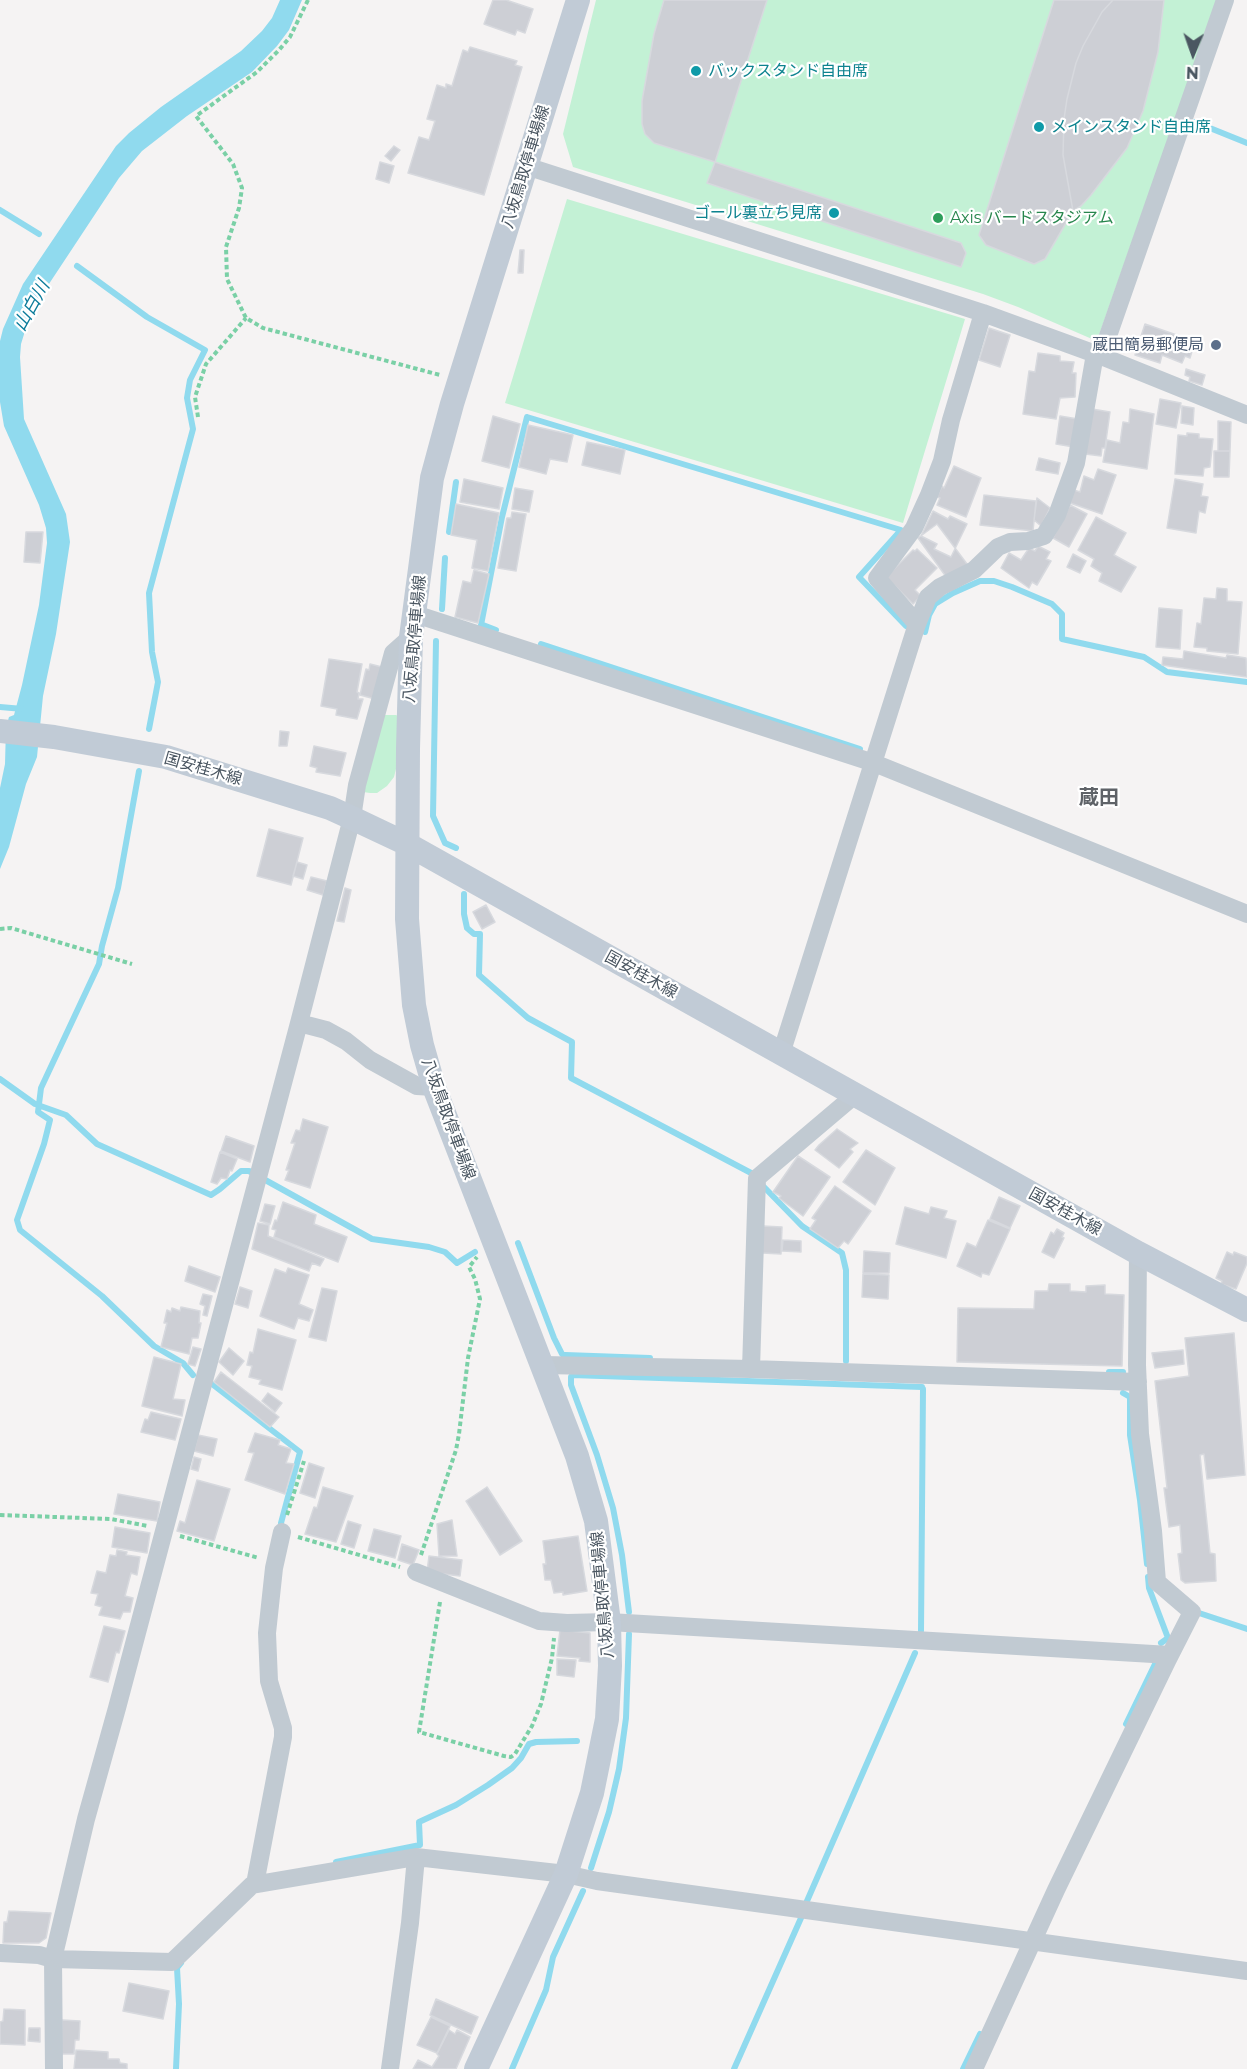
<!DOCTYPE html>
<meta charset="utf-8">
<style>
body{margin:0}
#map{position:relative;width:1247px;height:2069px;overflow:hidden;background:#f5f3f3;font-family:Montserrat,sans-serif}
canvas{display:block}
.north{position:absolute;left:1163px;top:24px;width:60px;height:60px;-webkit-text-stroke:4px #fff;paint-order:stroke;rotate:182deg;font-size:16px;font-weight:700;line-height:24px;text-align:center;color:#4a5661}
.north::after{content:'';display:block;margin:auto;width:21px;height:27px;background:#4a5661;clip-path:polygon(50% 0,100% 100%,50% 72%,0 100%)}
</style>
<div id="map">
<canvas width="1247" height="2069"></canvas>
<div class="north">N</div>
</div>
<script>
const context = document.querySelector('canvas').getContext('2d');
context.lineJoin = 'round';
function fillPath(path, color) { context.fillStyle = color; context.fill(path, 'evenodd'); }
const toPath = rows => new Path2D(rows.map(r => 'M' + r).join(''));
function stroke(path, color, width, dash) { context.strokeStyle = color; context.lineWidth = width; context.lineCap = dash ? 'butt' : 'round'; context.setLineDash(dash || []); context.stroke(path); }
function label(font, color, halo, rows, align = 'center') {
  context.font = font + ' Montserrat,"Noto Sans JP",sans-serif'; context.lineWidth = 4.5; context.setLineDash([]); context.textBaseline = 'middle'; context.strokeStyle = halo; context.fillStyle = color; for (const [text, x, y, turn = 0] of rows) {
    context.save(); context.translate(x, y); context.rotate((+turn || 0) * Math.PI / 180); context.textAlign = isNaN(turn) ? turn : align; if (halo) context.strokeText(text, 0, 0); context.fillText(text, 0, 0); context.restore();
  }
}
fillPath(toPath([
 [596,0,1217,0,1099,335,1092,339,1018,307,983,294,573,167,563,134],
 [567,199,965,319,903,523,505,403],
 [381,715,396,715,398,716,396,769,394,777,387,786,377,793,370,793,363,792]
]), '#c3f1d5');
fillPath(toPath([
 [280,0,302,0,289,30,277,46,252,72,187,116,142,151,119,178,41,296,29,318,21,344,20,357,24,419,66,514,70,542,56,634,43,696,37,757,26,784,9,847,0,869,0,788,5,764,6,727,9,717,14,715,22,685,39,605,47,543,46,528,39,505,4,426,0,402,0,341,3,329,23,284,116,146,129,133,161,107,241,51,262,31,272,18]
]), '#90daee');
stroke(toPath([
 [1195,122,1247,143],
 [0,210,39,234],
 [77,266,147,317,205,350,190,380,187,398,193,429,149,593,152,652,158,682,149,729],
 [449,532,456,482],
 [442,609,445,558],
 [481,625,502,517,527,417,901,530,859,577,906,626],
 [483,625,496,630],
 [925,632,929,615,935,604,953,593,980,581,994,581,1012,587,1052,604,1062,614,1062,639,1144,657,1167,672,1247,682],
 [436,641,433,816,445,843,456,848],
 [541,644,860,749],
 [0,707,23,709],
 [139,771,118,888,102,946,99,964,41,1088,38,1112,50,1120,44,1144,17,1220,20,1230,102,1296,154,1346,183,1363,193,1375],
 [464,894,464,914,467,928,474,934,480,934,479,975,528,1018,572,1042,571,1078,753,1174],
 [0,1079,35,1104,66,1115,97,1144,211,1195,220,1189,241,1171,249,1171,372,1239,429,1247,445,1252,457,1263,475,1252],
 [764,1187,802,1226,842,1253,846,1270,846,1361],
 [518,1243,554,1338,562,1354],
 [565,1355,650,1358],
 [1109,1372,1123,1372],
 [572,1375,922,1387],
 [571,1377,571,1385,597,1455,613,1508,622,1555,629,1612],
 [212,1384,300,1452,281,1523],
 [1123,1393,1130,1397,1130,1435,1140,1500,1147,1564],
 [1148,1577,1149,1588,1168,1638,1161,1643],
 [1199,1613,1247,1629],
 [921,1631,923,1389],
 [1126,1724,1156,1662],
 [336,1862,420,1845,419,1822,456,1805,488,1785,512,1768,521,1758,529,1744,536,1742,577,1741],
 [591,1868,609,1812,619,1769,626,1718,629,1634],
 [807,1901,915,1653],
 [176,2069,179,2004,177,1968,181,1963],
 [512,2069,546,1990,553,1957,583,1891],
 [734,2069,801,1918],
 [963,2069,980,2034]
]), '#90daee', 6);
const building = toPath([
 [493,0,506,0,533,9,525,33,517,30,515,35,484,24,493,0],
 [664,0,767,0,715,162,654,143,645,134,642,124,642,101,654,34,664,0],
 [1054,0,1113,0,1102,12,1083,46,1076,63,1067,99,1064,119,1063,155,1073,211,1045,259,1034,264,986,245,979,235,1054,0],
 [1113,0,1164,0,1158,52,1143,111,1127,148,1091,195,1081,206,1073,211,1063,155,1064,119,1067,99,1076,63,1083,46,1102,12,1113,0],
 [470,47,517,61,515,65,522,67,484,195,408,173,419,137,429,140,435,121,427,119,437,85,446,88,446,84,452,86,463,50,468,52,470,47],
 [394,146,400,150,391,161,385,156,394,146],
 [380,162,394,166,389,183,376,179,380,162],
 [715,162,961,243,966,253,961,267,707,183,715,162],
 [520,250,524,250,523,273,518,273,520,250],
 [1145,324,1191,340,1189,346,1193,348,1190,358,1185,356,1182,363,1162,355,1160,363,1135,355,1145,324],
 [989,328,1010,335,1000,367,979,360,989,328],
 [1038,353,1060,356,1060,361,1074,362,1072,373,1076,373,1075,397,1060,398,1056,419,1023,414,1029,371,1035,372,1038,353],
 [1186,369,1205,375,1202,385,1189,381,1190,377,1185,375,1186,369],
 [1160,399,1181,403,1176,428,1156,424,1160,399],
 [1182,406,1194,408,1193,425,1181,423,1182,406],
 [1092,409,1110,412,1105,448,1102,448,1101,456,1085,454,1092,409],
 [1130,409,1154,414,1147,469,1103,462,1107,440,1120,443,1123,422,1129,423,1130,409],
 [493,416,520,424,509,468,482,461,493,416],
 [1060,416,1078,419,1074,447,1056,444,1060,416],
 [1218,421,1231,422,1230,451,1218,451,1218,421],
 [528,425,573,435,567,462,550,459,546,474,519,467,528,425],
 [1187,433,1199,434,1199,438,1213,439,1210,467,1204,468,1203,476,1175,474,1178,435,1187,436,1187,433],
 [587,442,625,450,620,474,582,465,587,442],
 [1214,451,1230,451,1229,477,1214,477,1214,451],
 [1039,458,1060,463,1058,474,1036,470,1039,458],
 [954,466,981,478,966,517,937,505,940,498,937,497,942,486,944,488,954,466],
 [1098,469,1116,475,1102,514,1070,503,1074,490,1080,492,1084,476,1094,480,1098,469],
 [464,479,503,488,499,509,460,502,464,479],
 [1175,479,1203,484,1201,496,1208,497,1205,513,1199,511,1196,533,1167,528,1175,479],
 [515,488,533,491,529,512,512,509,515,488],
 [984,495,1036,501,1033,531,980,525,984,495],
 [1037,498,1050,508,1041,526,1034,520,1037,498],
 [456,504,499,513,488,571,472,568,477,540,451,535,456,504],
 [1070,505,1087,514,1069,547,1053,538,1070,505],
 [933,511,948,519,950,516,967,524,951,557,934,549,937,544,921,536,933,511],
 [512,512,526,514,516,571,498,568,507,518,511,518,512,512],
 [1096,517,1126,533,1114,555,1136,567,1121,592,1099,581,1102,573,1091,566,1094,559,1078,550,1096,517],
 [937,524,967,564,947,578,918,538,937,524],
 [26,532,43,532,40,563,24,562,26,532],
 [1038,546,1050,552,1046,559,1051,561,1037,585,1032,582,1029,588,1001,568,1009,553,1021,560,1029,548,1035,551,1038,546],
 [917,549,937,568,915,590,921,596,913,604,886,577,913,550,915,551,917,549],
 [1073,554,1086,561,1080,573,1067,567,1073,554],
 [474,570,489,574,478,623,455,617,463,581,471,583,474,570],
 [1217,588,1227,589,1227,601,1242,602,1238,654,1207,651,1207,648,1194,647,1197,623,1201,624,1204,598,1216,599,1217,588],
 [1159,608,1182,610,1180,649,1156,647,1159,608],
 [1184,651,1226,658,1227,655,1246,658,1247,677,1162,665,1163,657,1183,659,1184,651],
 [329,659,362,664,357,692,359,693,358,699,363,699,357,719,336,715,337,709,321,706,329,659],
 [370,664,382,667,375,699,360,695,366,669,369,670,370,664],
 [280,731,289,732,287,746,279,746,280,731],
 [314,746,346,753,340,776,316,772,317,768,310,766,314,746],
 [269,829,303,838,291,885,257,876,269,829],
 [297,862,307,865,303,879,293,876,297,862],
 [311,877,327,881,323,895,307,890,311,877],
 [345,888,351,890,344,922,337,921,345,888],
 [486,905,495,922,482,929,473,912,486,905],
 [303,1119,328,1127,310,1188,285,1180,289,1170,286,1170,295,1143,291,1143,296,1130,300,1131,303,1119],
 [837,1129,858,1143,850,1149,853,1152,839,1168,815,1150,819,1145,837,1129],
 [226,1136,254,1146,250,1162,221,1151,226,1136],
 [866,1150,895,1168,875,1205,843,1182,866,1150],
 [220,1152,237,1159,232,1171,230,1170,227,1179,221,1178,217,1184,211,1182,220,1152],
 [798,1156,830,1177,803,1216,779,1198,781,1196,773,1192,798,1156],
 [835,1186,871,1211,848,1244,844,1241,838,1248,810,1229,816,1220,812,1218,835,1186],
 [999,1197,1020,1206,1010,1228,990,1219,999,1197],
 [283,1202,316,1215,314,1224,347,1237,338,1262,274,1237,276,1230,272,1229,275,1220,277,1221,283,1202],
 [265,1204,275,1206,270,1224,260,1221,265,1204],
 [905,1207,929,1214,931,1207,947,1211,944,1218,956,1221,946,1258,896,1244,905,1207],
 [988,1220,1010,1229,989,1275,982,1273,981,1277,957,1266,967,1243,976,1247,988,1220],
 [258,1223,269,1225,268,1236,324,1259,320,1266,312,1263,309,1271,252,1249,258,1223],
 [763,1226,782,1227,781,1254,762,1253,763,1226],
 [1057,1229,1064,1233,1062,1237,1064,1238,1054,1258,1042,1252,1051,1232,1054,1234,1057,1229],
 [783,1240,801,1241,801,1252,782,1251,783,1240],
 [864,1251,890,1253,889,1273,863,1273,864,1251],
 [1227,1252,1233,1255,1234,1252,1247,1257,1247,1263,1236,1289,1221,1284,1222,1281,1216,1278,1227,1252],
 [189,1266,220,1277,215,1292,185,1281,189,1266],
 [288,1268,309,1275,299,1304,313,1310,309,1321,298,1318,294,1329,260,1316,275,1269,286,1273,288,1268],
 [863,1274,889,1275,888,1299,862,1297,863,1274],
 [1049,1284,1070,1284,1070,1291,1086,1292,1086,1286,1105,1285,1105,1294,1124,1295,1122,1366,957,1362,958,1308,1034,1309,1035,1291,1048,1291,1049,1284],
 [240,1287,252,1291,248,1308,235,1304,240,1287],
 [322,1288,337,1291,326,1341,309,1337,322,1288],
 [203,1294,212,1296,207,1316,203,1315,205,1306,200,1304,203,1294],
 [181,1307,200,1311,199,1323,201,1323,198,1338,192,1338,189,1354,161,1347,167,1323,164,1323,167,1310,171,1312,172,1308,180,1311,181,1307],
 [258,1329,296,1340,282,1390,259,1384,261,1380,249,1377,252,1366,247,1365,250,1352,253,1353,258,1329],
 [1234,1333,1245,1475,1207,1479,1204,1454,1200,1455,1210,1553,1215,1554,1216,1581,1185,1583,1181,1580,1178,1554,1182,1553,1180,1525,1169,1527,1164,1488,1167,1488,1155,1381,1189,1376,1185,1338,1234,1333],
 [193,1347,201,1349,195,1366,188,1364,193,1347],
 [229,1348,244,1361,233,1375,219,1362,229,1348],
 [1183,1350,1184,1364,1155,1368,1152,1353,1183,1350],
 [154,1357,181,1364,173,1399,185,1400,182,1416,142,1406,154,1357],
 [221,1372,279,1417,270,1427,214,1382,221,1372],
 [268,1393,282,1403,275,1412,262,1401,268,1393],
 [151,1412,181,1419,175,1440,141,1432,145,1419,148,1420,151,1412],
 [255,1433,280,1440,278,1445,291,1449,286,1463,294,1464,285,1494,245,1480,254,1453,248,1452,255,1433],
 [198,1435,217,1439,213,1456,194,1451,198,1435],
 [194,1457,201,1459,198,1471,191,1469,194,1457],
 [309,1463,324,1468,315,1498,300,1493,309,1463],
 [197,1480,230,1489,214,1541,177,1531,180,1521,185,1523,197,1480],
 [323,1487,353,1496,336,1542,305,1534,314,1507,317,1508,323,1487],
 [487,1487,522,1541,500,1555,466,1501,487,1487],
 [118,1494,160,1502,157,1521,114,1514,118,1494],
 [452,1520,457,1556,439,1556,437,1524,452,1520],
 [348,1521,361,1525,354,1548,341,1544,348,1521],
 [115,1527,150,1533,147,1553,112,1547,115,1527],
 [374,1529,401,1536,395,1558,368,1551,374,1529],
 [578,1536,587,1591,563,1595,563,1592,554,1593,551,1580,545,1580,543,1564,546,1564,543,1541,578,1536],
 [402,1544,419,1550,413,1565,398,1560,402,1544],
 [117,1550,127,1552,126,1555,140,1557,137,1575,131,1573,125,1596,133,1598,130,1612,123,1612,120,1619,99,1615,102,1607,95,1605,98,1594,91,1593,97,1571,106,1573,110,1555,116,1556,117,1550],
 [429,1556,462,1560,460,1576,427,1572,429,1556],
 [104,1626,125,1631,119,1653,116,1652,108,1682,90,1677,104,1626],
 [560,1630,590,1633,590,1662,579,1661,580,1658,557,1656,560,1630],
 [557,1659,576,1660,574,1677,557,1675,557,1659],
 [9,1911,51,1913,46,1938,39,1943,3,1943,4,1922,7,1922,9,1911],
 [129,1983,169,1991,163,2019,123,2011,129,1983],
 [436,1999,478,2017,471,2034,430,2015,436,1999],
 [4,2009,25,2010,25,2045,0,2044,0,2022,3,2021,4,2009],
 [431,2017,450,2026,437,2053,417,2045,431,2017],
 [62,2020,80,2021,79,2040,75,2040,74,2054,61,2054,62,2020],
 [29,2028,40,2028,40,2042,28,2041,29,2028],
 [449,2030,455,2034,457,2030,470,2037,456,2069,413,2069,418,2060,432,2067,439,2056,437,2054,449,2030],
 [76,2050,108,2052,108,2059,119,2059,120,2063,127,2064,127,2069,74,2069,76,2050]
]);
fillPath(building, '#cdcfd5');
stroke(building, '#d7d9de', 1.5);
stroke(toPath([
 [308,0,290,37,279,50,257,72,196,116,233,164,242,188,239,208,226,247,227,279,246,318,263,328,440,375],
 [198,417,195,397,206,364,246,318],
 [0,929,11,928,132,964],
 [0,1515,111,1519,148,1526],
 [287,1515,304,1461],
 [180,1536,259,1558],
 [298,1537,400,1567],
 [421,1555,456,1450,459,1434,468,1358,480,1299,475,1279,469,1267,477,1257],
 [440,1602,419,1732,504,1756,511,1757,515,1754,532,1726,541,1704,552,1658,554,1638]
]), '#7ad0a6', 4, [4.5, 3]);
stroke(toPath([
 [526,166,983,313,1101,356,1247,415],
 [1101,356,1225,0],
 [415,614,874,763,1247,914],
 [917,624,928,597,940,587,974,570,998,547,1010,542,1028,541,1044,536,1057,515,1076,463,1095,354],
 [299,1023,326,1030,346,1041,370,1060,417,1086,434,1087],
 [781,1054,917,624,877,578,914,528,929,495,942,461,951,420,983,313],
 [543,1365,751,1369,1138,1382],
 [751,1369,757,1178,855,1095],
 [416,1572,539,1621,567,1623,609,1622,1170,1655],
 [255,1884,283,1737,283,1728,269,1681,267,1633,274,1568,282,1532],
 [0,1953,39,1955,53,1959,172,1962,252,1885,416,1857,566,1874,597,1881,1247,1971],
 [54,2069,53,1959,86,1819,117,1708,299,1023,352,818,357,785,393,653,411,637],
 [390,2069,410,1923,416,1857],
 [974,2069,1056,1890,1167,1661,1192,1612,1157,1582,1153,1531,1140,1434,1137,1365,1138,1253]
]), '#c1cad2', 18);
stroke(toPath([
 [0,731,54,737,166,757,330,808,352,818,407,844,1138,1253,1247,1310],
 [476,2069,566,1874,592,1793,607,1719,610,1666,609,1622,596,1521,577,1456,434,1087,422,1045,414,1005,407,919,408,749,411,637,432,478,452,404,578,0]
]), '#c1cbd6', 24);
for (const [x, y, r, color] of [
 [696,71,6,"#0f9aa8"],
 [1039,127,6,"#0f9aa8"],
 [834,213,6,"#0f9aa8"],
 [938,218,6,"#2e9e5b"],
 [1216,345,6,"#5c6f8a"]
]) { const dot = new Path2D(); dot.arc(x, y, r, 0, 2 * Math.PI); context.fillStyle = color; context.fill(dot); stroke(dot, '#fff', 2); }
label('16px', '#0d838f', '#fff', [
 ["バックスタンド自由席",708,71],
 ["メインスタンド自由席",1051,127],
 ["ゴール裏立ち見席",822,213,"right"]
], 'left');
label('16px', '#4a5661', '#fff', [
 ["八坂鳥取停車場線",526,167,-73],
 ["八坂鳥取停車場線",415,639,-85],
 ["国安桂木線",203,769,16],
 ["国安桂木線",641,975,29],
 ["八坂鳥取停車場線",448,1119,70],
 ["国安桂木線",1065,1212,29],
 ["八坂鳥取停車場線",603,1595,-95]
]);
label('16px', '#27864d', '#fff', [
 ["Axis バードスタジアム",950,218]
], 'left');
label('16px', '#4e5e75', '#fff', [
 ["蔵田簡易郵便局",1204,345]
], 'right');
label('italic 18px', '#0c7c9b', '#fff', [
 ["山白川",32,306,-61]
]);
label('bold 20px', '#5f6368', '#fff', [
 ["蔵田",1099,798]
]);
</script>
